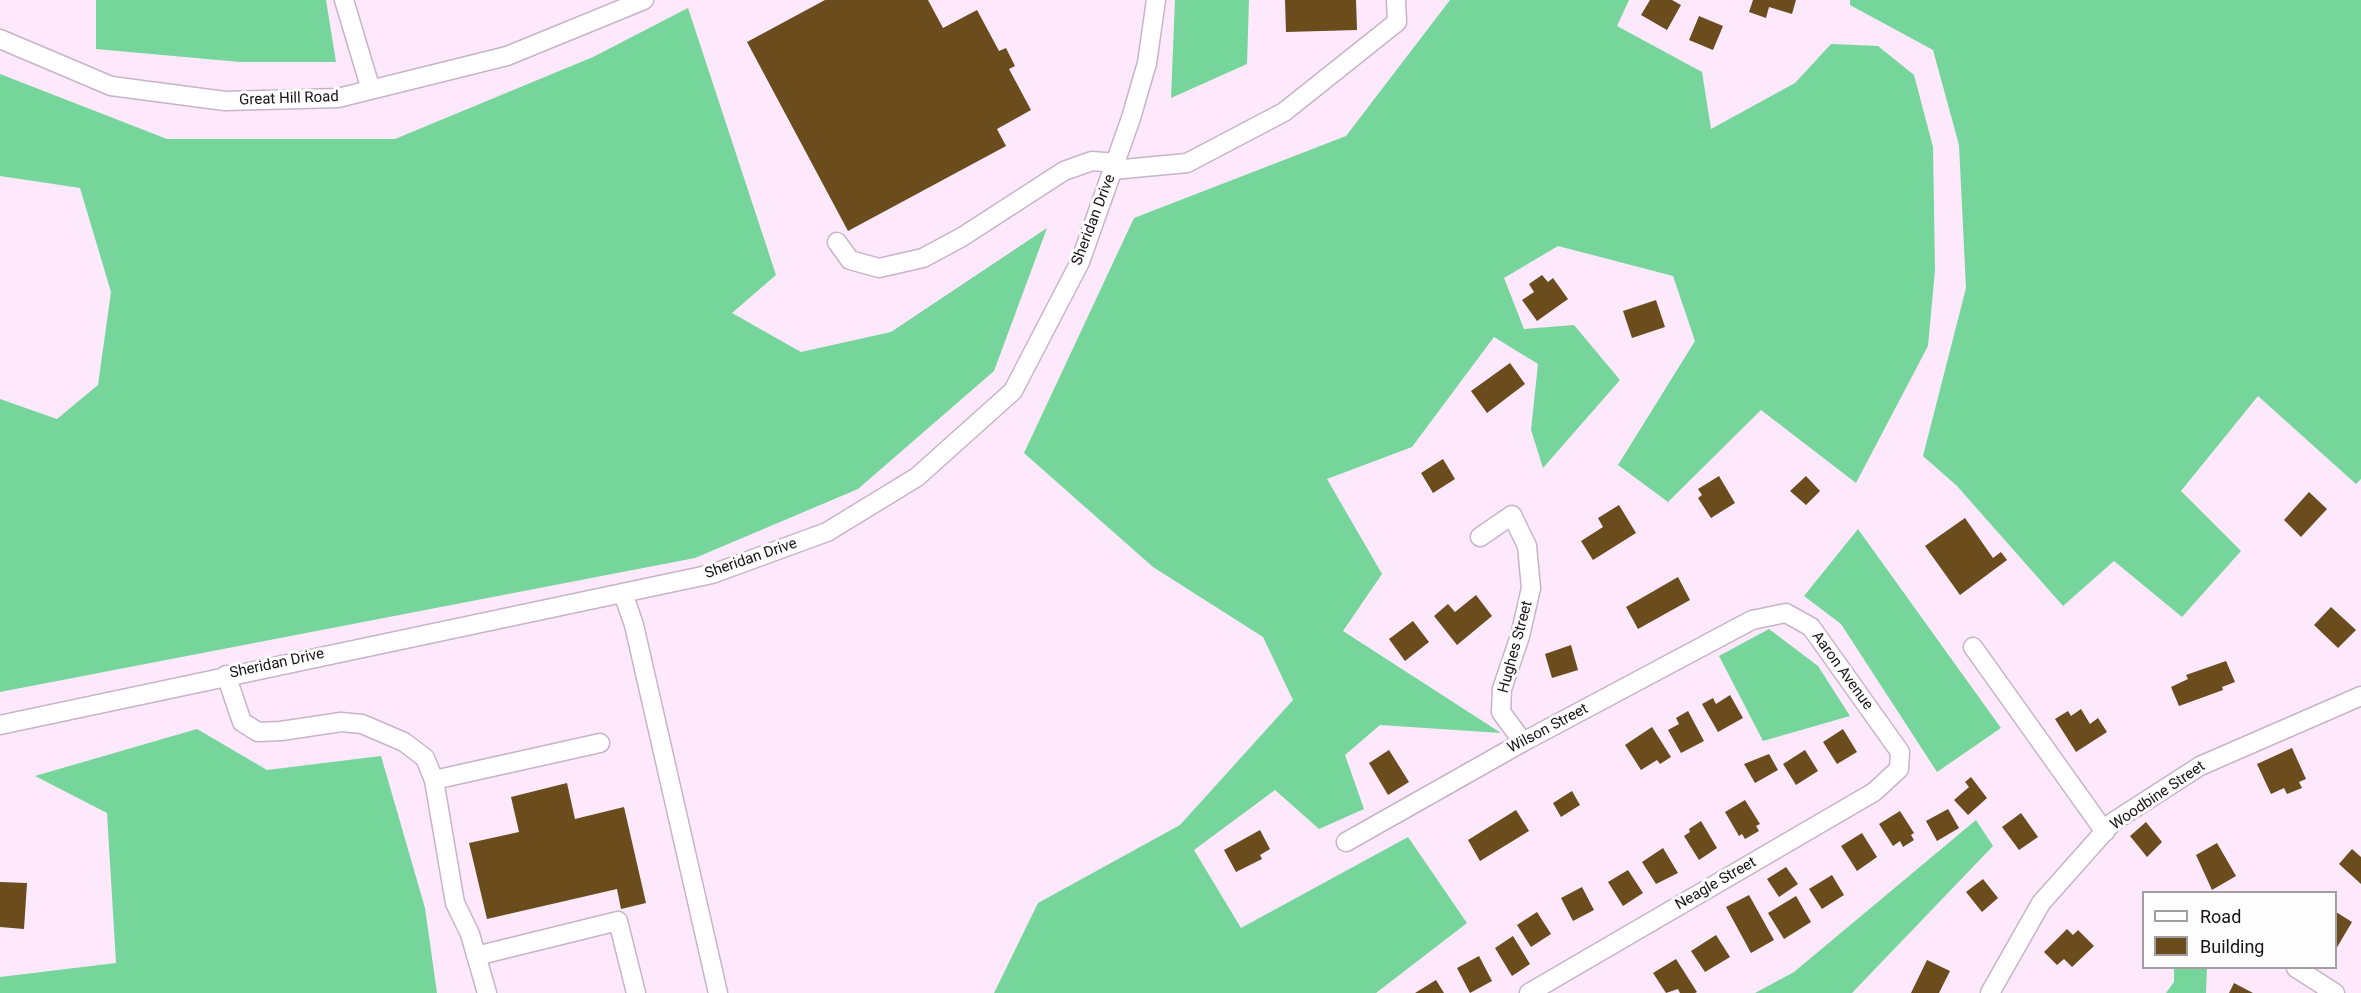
<!DOCTYPE html>
<style>
body{margin:0}
#map{position:relative;width:2361px;height:993px;overflow:hidden;background:#fde8fc;font-family:Roboto,sans-serif}
canvas{display:block}
.legend{position:absolute;left:2142px;top:891px;width:195px;height:78px;box-sizing:border-box;background:#fdfdfd;border:2px solid #a29fa2;margin:0;padding:8px 10px;list-style:none;font-size:18px;color:#191219}
.legend li{display:flex;align-items:center;gap:12px;height:30px}
.legend b{width:30px;border:2px solid #a29fa2}
</style>
<div id="map">
<canvas width="2361" height="993"></canvas>
<ul class="legend">
<li><b style="height:8px;background:#fff"></b>Road</li>
<li><b style="height:16px;background:#6a4c1d"></b>Building</li>
</ul>
</div>
<script>
const context = document.querySelector('canvas').getContext('2d');
context.lineJoin = 'round';
function fillPath(path, color) { context.fillStyle = color; context.fill(path, 'evenodd'); }
const toPath = rows => new Path2D(rows.map(r => 'M' + r).join(''));
function stroke(path, color, width, dash) { context.strokeStyle = color; context.lineWidth = width; context.lineCap = dash ? 'butt' : 'round'; context.setLineDash(dash || []); context.stroke(path); }
function label(font, color, halo, rows, align = 'center') {
  context.font = font + ' Roboto,sans-serif'; context.lineWidth = 6; context.setLineDash([]); context.textBaseline = 'middle'; context.strokeStyle = halo; context.fillStyle = color; for (const [text, x, y, turn = 0] of rows) {
    context.save(); context.translate(x, y); context.rotate((+turn || 0) * Math.PI / 180); context.textAlign = isNaN(turn) ? turn : align; if (halo) context.strokeText(text, 0, 0); context.fillText(text, 0, 0); context.restore();
  }
}
fillPath(toPath([
 [96,0,326,0,336,62,240,62,96,49],
 [1175,0,1249,0,1247,64,1171,98],
 [1450,0,1629,0,1617,26,1702,72,1711,129,1795,83,1831,44,1878,46,1914,75,1933,147,1935,270,1928,346,1856,483,1761,410,1668,502,1618,465,1695,341,1673,276,1558,246,1504,278,1524,329,1574,325,1620,380,1543,468,1531,430,1538,364,1494,337,1412,447,1327,479,1382,574,1343,631,1501,733,1380,725,1345,755,1364,809,1319,829,1275,790,1194,850,1241,928,1408,837,1467,923,1376,993,994,993,1038,903,1180,825,1293,700,1263,637,1153,567,1024,453,1134,218,1346,136],
 [1850,0,2361,0,2361,479,2356,484,2258,396,2181,491,2241,551,2182,617,2114,561,2063,606,1957,486,1923,456,1966,288,1959,145,1933,50,1850,5],
 [688,8,776,275,732,313,801,352,891,332,1047,228,994,371,858,489,695,558,0,692,0,399,57,419,98,385,111,292,80,188,0,176,0,74,167,139,395,139,593,57],
 [1858,529,2001,728,1937,772,1841,624,1804,596],
 [1769,629,1818,666,1850,716,1763,741,1719,656],
 [197,729,267,770,381,756,425,908,437,993,0,993,0,977,116,963,107,813,35,776],
 [1976,820,1993,846,1852,993,1755,993,1794,972],
 [2174,968,2207,968,2206,993,2166,993,2174,982]
]), '#76d59a');
fillPath(toPath([
 [825,0,928,0,943,28,977,10,999,51,1006,48,1015,66,1009,69,1031,110,997,129,1006,146,848,231,747,42],
 [1285,0,1356,0,1357,30,1286,32],
 [1650,0,1672,0,1681,5,1667,30,1641,15],
 [1753,0,1796,0,1792,14,1769,7,1766,18,1749,12],
 [1699,16,1723,26,1713,50,1689,40],
 [1542,275,1548,282,1553,278,1568,299,1537,321,1522,300,1534,292,1529,284],
 [1656,300,1665,327,1632,338,1623,311],
 [1510,363,1525,384,1487,413,1471,391],
 [1443,459,1455,479,1433,493,1421,473],
 [1719,476,1735,503,1711,518,1698,498,1702,495,1698,489],
 [1806,476,1820,491,1806,505,1790,491],
 [2309,492,2327,509,2301,537,2284,520],
 [1619,505,1636,533,1593,560,1581,541,1603,527,1598,518],
 [1965,518,1993,558,2001,552,2007,560,1960,595,1925,546],
 [1678,577,1690,600,1638,629,1626,607],
 [1476,595,1492,616,1457,645,1434,616,1448,604,1455,612],
 [2331,607,2356,630,2338,648,2314,625],
 [1413,621,1429,642,1405,661,1389,639],
 [1571,645,1578,670,1552,678,1545,654],
 [2226,661,2235,682,2222,687,2223,690,2179,706,2171,687,2188,679,2186,675],
 [1730,695,1743,718,1718,732,1702,704,1713,698,1716,704],
 [2081,709,2090,724,2098,718,2107,732,2076,752,2055,719,2068,711,2071,716],
 [1688,711,1704,741,1681,753,1668,730,1679,724,1676,718],
 [1652,727,1671,757,1660,764,1657,760,1641,770,1625,745],
 [1843,729,1857,752,1837,764,1823,742],
 [2292,748,2306,779,2299,782,2302,788,2287,794,2284,788,2271,794,2257,764],
 [1389,750,1409,782,1388,795,1369,763],
 [1805,750,1818,771,1796,785,1783,764],
 [1769,754,1778,770,1755,783,1744,764],
 [1971,777,1987,798,1968,815,1954,800,1969,787,1965,782],
 [567,783,575,819,624,807,646,903,621,909,617,889,487,919,469,843,519,832,511,797],
 [1572,791,1580,805,1561,817,1553,803],
 [1745,800,1760,824,1756,826,1759,831,1745,839,1742,834,1739,836,1725,812],
 [1948,809,1959,828,1937,841,1926,821],
 [1516,810,1529,831,1480,861,1468,840],
 [1900,811,1914,833,1911,835,1914,840,1903,847,1900,841,1893,846,1879,824],
 [2021,813,2038,837,2019,850,2002,827],
 [1701,821,1717,848,1699,860,1684,836,1690,832,1689,829],
 [2146,822,2162,842,2147,857,2130,836],
 [1260,830,1270,849,1260,855,1262,859,1236,872,1224,850],
 [1862,833,1877,857,1857,871,1841,846],
 [2217,843,2236,876,2212,890,2196,855],
 [1663,848,1678,873,1656,884,1642,862],
 [2352,849,2361,857,2361,884,2339,864],
 [1786,867,1798,884,1779,897,1767,879],
 [1628,870,1643,893,1623,906,1608,882],
 [1832,875,1844,895,1822,909,1809,889],
 [1983,879,1998,898,1982,912,1966,892],
 [0,882,27,883,24,929,0,927],
 [1582,887,1594,910,1573,921,1561,898],
 [1749,895,1774,940,1751,953,1726,907],
 [1796,896,1811,922,1784,939,1768,913],
 [1537,912,1551,934,1531,947,1517,925],
 [2336,912,2352,922,2336,949],
 [2067,929,2073,935,2078,930,2094,946,2072,967,2064,959,2057,965,2044,952],
 [1716,935,1730,957,1705,972,1691,951],
 [1513,936,1530,964,1512,976,1495,948],
 [1479,956,1492,981,1470,993,1457,968],
 [1676,959,1697,992,1695,993,1680,993,1678,989,1666,993,1653,973],
 [1927,960,1950,971,1939,993,1911,993],
 [1436,980,1444,993,1415,993],
 [2234,983,2253,993,2229,993]
]), '#6a4c1d');
const minor = toPath([
 [344,0,371,90],
 [0,39,111,86,225,101,338,98,507,56,644,0],
 [1113,170,1187,163,1284,112,1397,22,1396,0],
 [837,242,850,260,879,268,923,258,962,237,1064,171,1092,161,1115,163],
 [1480,537,1512,515,1527,546,1531,588,1520,636,1502,689,1501,712,1523,742],
 [623,593,634,625,718,993],
 [1973,647,2105,832],
 [226,675,242,722,258,732,281,731,341,722,362,724,404,742,425,758,434,780,600,743],
 [0,725,712,574,827,532,917,477,1013,391,1080,262,1131,118,1147,63,1156,0],
 [434,780,455,903,470,934,487,993],
 [1346,842,1523,742,1752,620,1786,613,1811,627,1900,752,1899,769,1874,792,1529,993],
 [476,956,618,921,636,993],
 [2296,968,2335,993],
 [1990,993,2041,903,2113,822,2200,766,2361,696]
]);
stroke(minor, '#c7b4c7', 21);
stroke(minor, '#fff', 18);
label('15px', '#191219', '#fdfdfd', [
 ["Great Hill Road",289,99,-2],
 ["Sheridan Drive",1094,220,-69],
 ["Sheridan Drive",751,559,-19],
 ["Hughes Street",1516,647,-75],
 ["Sheridan Drive",277,664,-12],
 ["Aaron Avenue",1842,671,54],
 ["Wilson Street",1548,729,-28],
 ["Woodbine Street",2158,796,-34],
 ["Neagle Street",1716,884,-30]
]);
</script>
